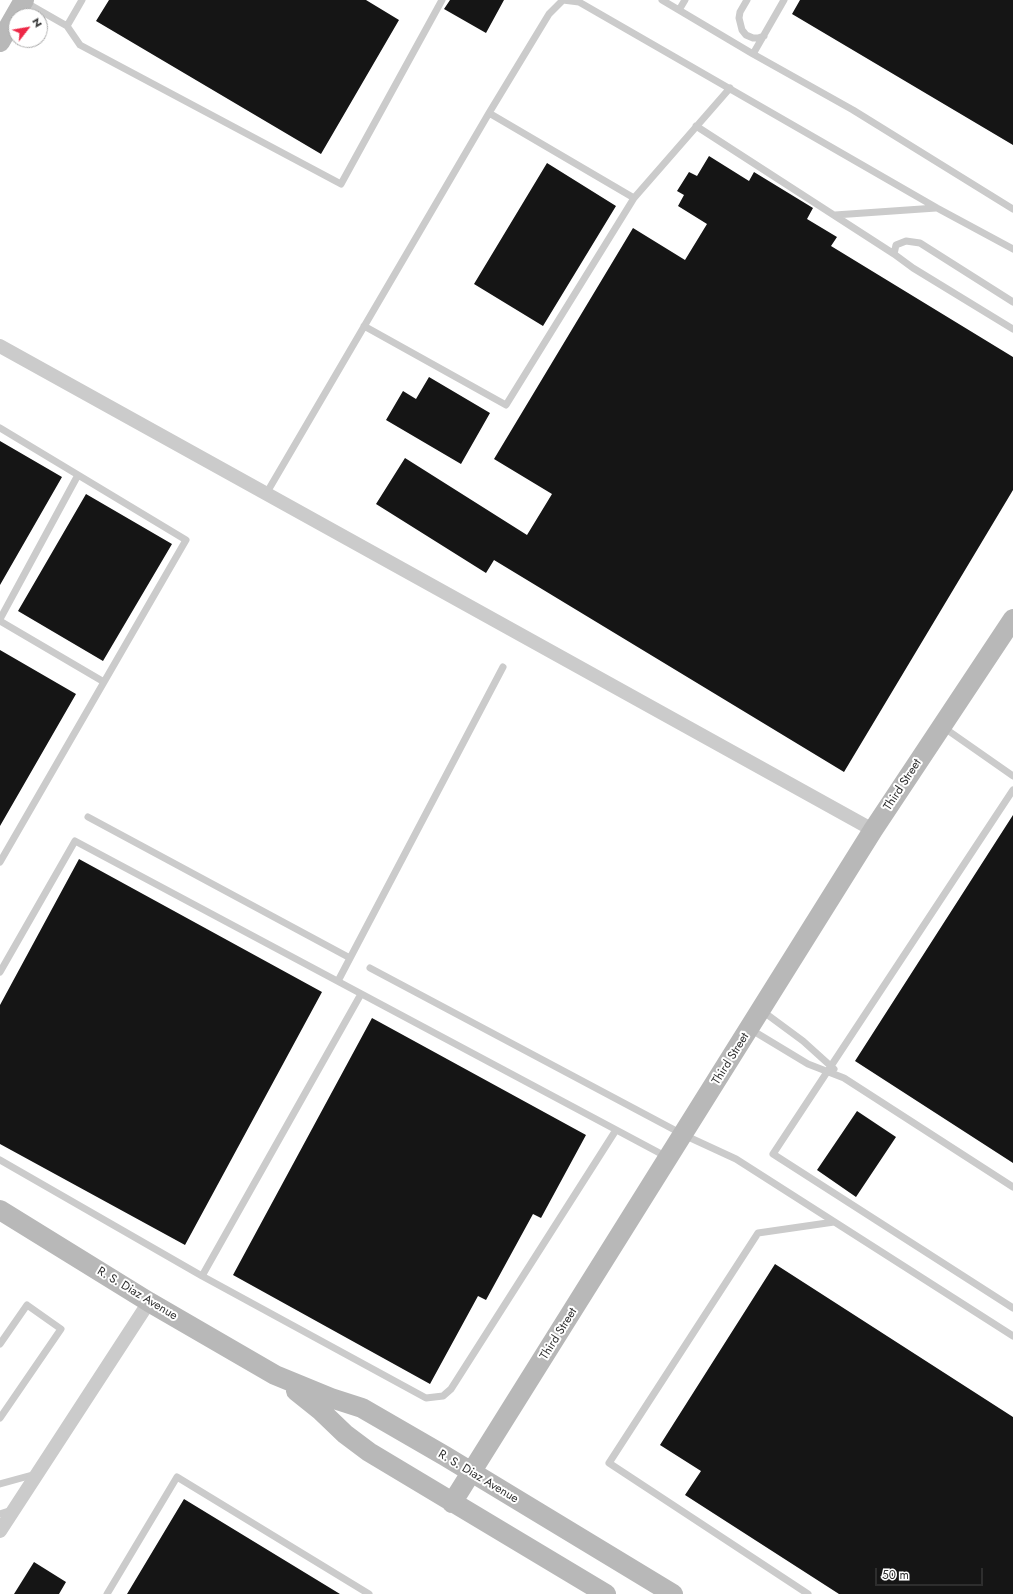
<!DOCTYPE html>
<style>
body{margin:0}
#map{position:relative;width:1013px;height:1594px;overflow:hidden;background:#fff;font-family:Jost,sans-serif}
canvas{display:block}
.north{position:absolute;left:8px;top:8px;width:40px;height:40px;box-sizing:border-box;background:#fff;border:1px solid #ababab;border-radius:50%;rotate:59deg;font-size:11px;font-weight:700;line-height:16px;text-align:center;color:#2e2e2e}
.north::after{content:'';display:block;margin:auto;width:14px;height:18px;background:#ed2746;clip-path:polygon(50% 0,100% 100%,50% 72%,0 100%)}
.scale{position:absolute;left:875px;top:1568px;width:108px;height:18px;box-sizing:border-box;border:2px solid #2e2e2e;border-top:0;padding-left:5px;font-size:12px;line-height:14px;white-space:nowrap;color:#2e2e2e;-webkit-text-stroke:3px #fff;paint-order:stroke}
</style>
<div id="map">
<canvas width="1013" height="1594"></canvas>
<div class="north">N</div>
<div class="scale">50 m</div>
</div>
<script>
const context = document.querySelector('canvas').getContext('2d');
context.lineJoin = 'round';
function fillPath(path, color) { context.fillStyle = color; context.fill(path, 'evenodd'); }
const toPath = rows => new Path2D(rows.map(r => 'M' + r).join(''));
function stroke(path, color, width, dash) { context.strokeStyle = color; context.lineWidth = width; context.lineCap = dash ? 'butt' : 'round'; context.setLineDash(dash || []); context.stroke(path); }
function label(font, color, halo, rows, align = 'center') {
  context.font = font + ' Jost,sans-serif'; context.lineWidth = 4; context.setLineDash([]); context.textBaseline = 'middle'; context.strokeStyle = halo; context.fillStyle = color; for (const [text, x, y, turn = 0] of rows) {
    context.save(); context.translate(x, y); context.rotate((+turn || 0) * Math.PI / 180); context.textAlign = isNaN(turn) ? turn : align; if (halo) context.strokeText(text, 0, 0); context.fillText(text, 0, 0); context.restore();
  }
}
fillPath(toPath([
 [109,0,366,0,399,20,321,154,96,21],
 [450,0,504,0,486,33,444,9],
 [800,0,1013,0,1013,145,792,14],
 [709,156,749,181,754,172,813,208,807,219,837,237,831,246,1013,357,1013,490,844,772,494,560,486,573,376,504,405,458,527,535,552,494,494,459,633,228,685,260,707,224,678,206,684,195,677,191,689,172,697,176],
 [547,163,616,206,543,326,474,284],
 [429,377,490,413,461,464,386,420,403,391,416,399],
 [0,441,62,477,0,585],
 [86,494,172,544,103,661,18,611],
 [0,650,76,694,0,826],
 [1013,815,1013,1163,855,1061],
 [79,859,322,992,185,1245,0,1144,0,1005],
 [372,1018,586,1135,541,1218,533,1214,486,1300,478,1296,430,1384,233,1275],
 [857,1111,896,1137,856,1197,817,1170],
 [775,1264,1013,1417,1013,1594,839,1594,685,1495,701,1471,660,1445],
 [184,1499,340,1594,127,1594],
 [34,1562,66,1582,59,1594,14,1594]
]), '#151515');
stroke(toPath([
 [662,0,753,54,853,110,1013,209],
 [747,0,740,12,739,18,742,30,746,35,753,38,758,38,764,36],
 [25,2,67,26,82,0],
 [679,10,685,0],
 [67,26,80,45,341,184,442,0],
 [753,54,784,0],
 [489,113,634,198],
 [696,126,894,254],
 [835,215,936,208],
 [1013,302,920,243,906,241,896,245,894,254,913,268,1013,329],
 [364,326,506,405,634,198,730,88],
 [0,428,186,540,104,682],
 [266,494,489,113,549,14,563,0,579,2,937,208,1013,249],
 [0,619,78,475],
 [0,621,104,682,0,862],
 [943,727,1013,776],
 [1013,790,773,1154,1013,1308],
 [88,817,350,958],
 [370,968,684,1135,736,1159,1013,1336],
 [0,972,75,841,667,1157],
 [338,981,503,667],
 [761,1010,803,1041,834,1069],
 [750,1029,808,1064,844,1078,1013,1187],
 [0,1160,202,1276,426,1398,443,1396,451,1389,616,1130],
 [202,1276,361,994],
 [0,1344,27,1305,61,1329,0,1418],
 [0,1484,36,1474],
 [0,1514,12,1510],
 [107,1594,177,1477,369,1594],
 [808,1594,609,1463,758,1233,834,1222]
]), '#cbcbcb', 7);
stroke(toPath([
 [0,346,873,830],
 [0,1531,149,1302]
]), '#cbcbcb', 14);
stroke(toPath([
 [0,42,24,0],
 [0,1210,149,1302,275,1375,331,1398,362,1408,445,1456,673,1594],
 [296,1391,321,1411,345,1434,369,1452,606,1594],
 [452,1503,873,830,1013,619]
]), '#b8b8b8', 20);
label('12px', '#2e2e2e', '#fff', [
 ["Third Street",903,785,-57],
 ["Third Street",731,1059,-58],
 ["R. S. Diaz Avenue",137,1294,31],
 ["Third Street",559,1334,-58],
 ["R. S. Diaz Avenue",478,1477,31]
]);
</script>
